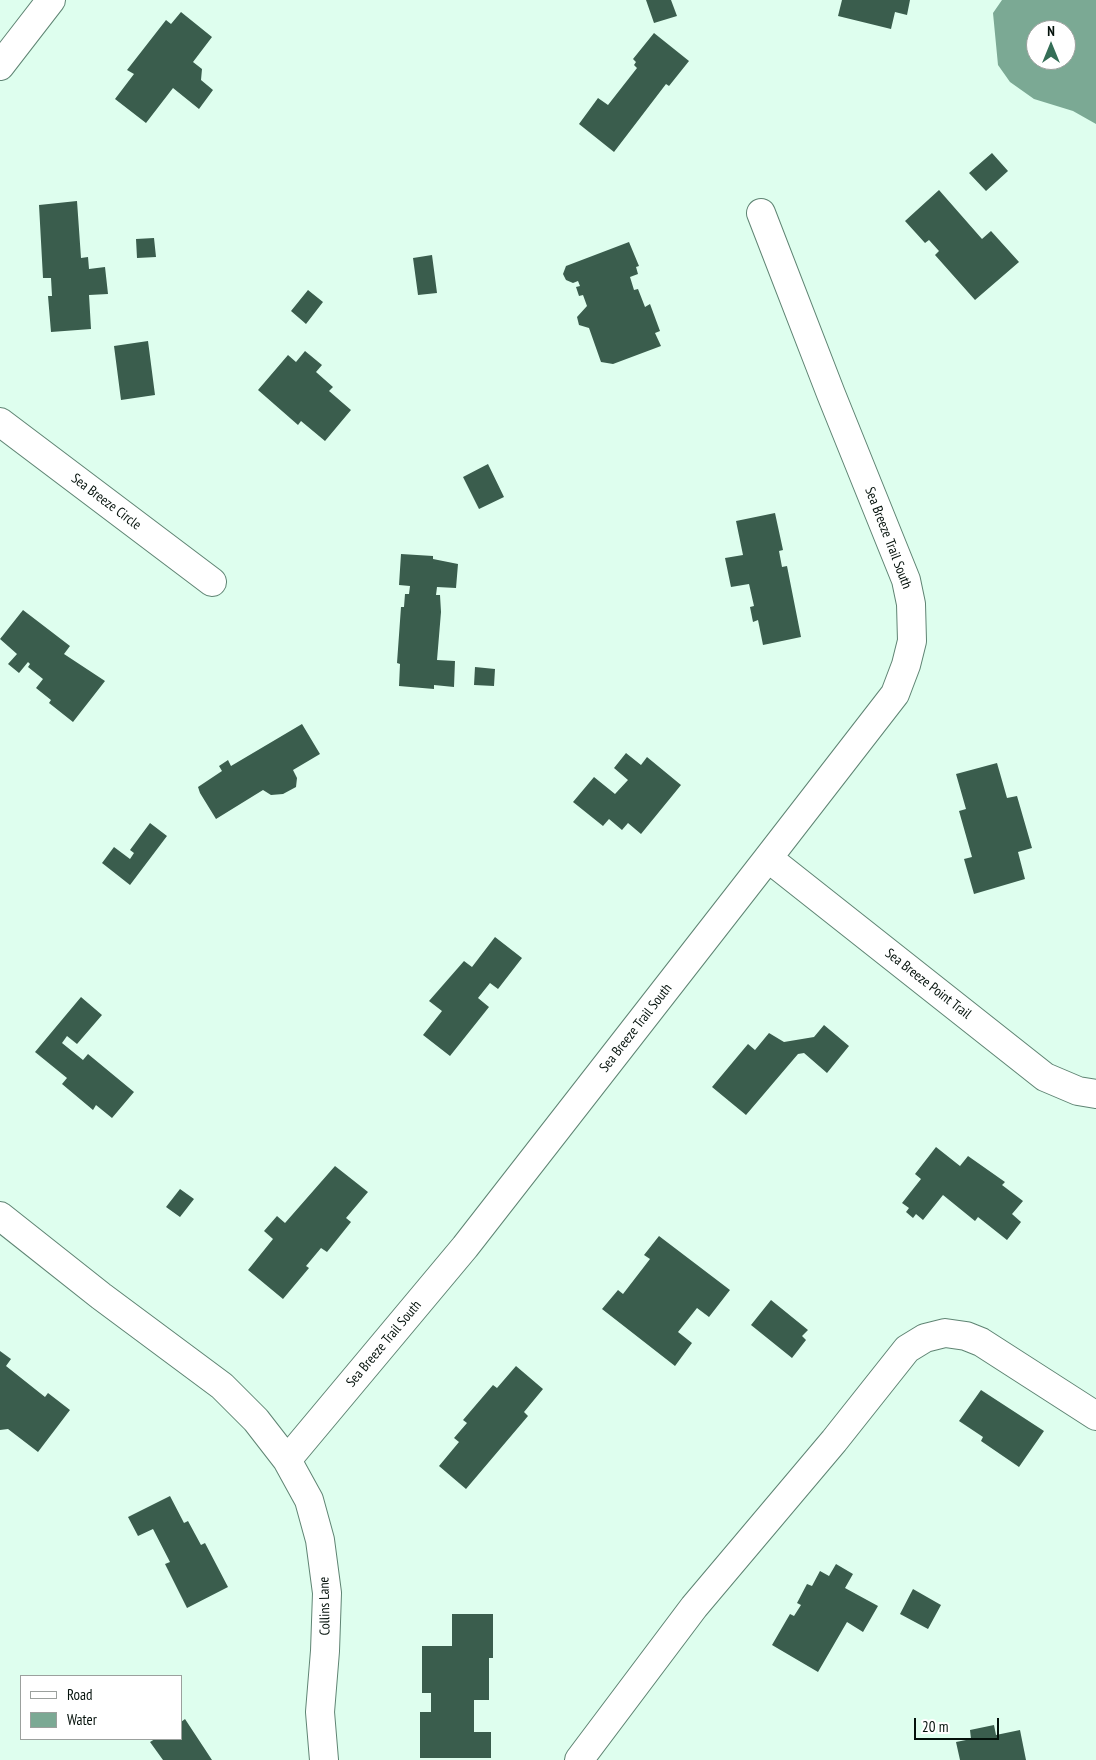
<!DOCTYPE html>
<style>
body{margin:0}
#map{position:relative;width:1096px;height:1760px;overflow:hidden;background:#defeee;font-family:"PT Sans Narrow",sans-serif}
canvas{display:block}
.legend{position:absolute;left:20px;top:1675px;width:162px;height:65px;box-sizing:border-box;background:#fff;border:1px solid #9ba09d;margin:0;padding:6px 9px;list-style:none;font-size:15px;color:#04110b}
.legend li{display:flex;align-items:center;gap:10px;height:25px}
.legend b{width:25px;border:1px solid #9ba09d}
.north{position:absolute;left:1026px;top:20px;width:50px;height:50px;box-sizing:border-box;background:#fff;border:1px solid #9ba09d;border-radius:50%;rotate:0deg;font-size:14px;font-weight:700;line-height:20px;text-align:center;color:#04110b}
.north::after{content:'';display:block;margin:auto;width:18px;height:22px;background:#356e57;clip-path:polygon(50% 0,100% 100%,50% 72%,0 100%)}
.scale{position:absolute;left:914px;top:1718px;width:85px;height:22px;box-sizing:border-box;border:2px solid #04110b;border-top:0;padding-left:6px;font-size:15px;line-height:18px;white-space:nowrap;color:#04110b;-webkit-text-stroke:4px #fff;paint-order:stroke}
</style>
<div id="map">
<canvas width="1096" height="1760"></canvas>
<ul class="legend">
<li><b style="height:6px;background:#fff"></b>Road</li>
<li><b style="height:14px;background:#7ba994"></b>Water</li>
</ul>
<div class="north">N</div>
<div class="scale">20 m</div>
</div>
<script>
const context = document.querySelector('canvas').getContext('2d');
context.lineJoin = 'round';
function fillPath(path, color) { context.fillStyle = color; context.fill(path, 'evenodd'); }
const toPath = rows => new Path2D(rows.map(r => 'M' + r).join(''));
function stroke(path, color, width, dash) { context.strokeStyle = color; context.lineWidth = width; context.lineCap = dash ? 'butt' : 'round'; context.setLineDash(dash || []); context.stroke(path); }
function label(font, color, halo, rows, align = 'center') {
  context.font = font + ' "PT Sans Narrow",sans-serif'; context.lineWidth = 5; context.setLineDash([]); context.textBaseline = 'middle'; context.strokeStyle = halo; context.fillStyle = color; for (const [text, x, y, turn = 0] of rows) {
    context.save(); context.translate(x, y); context.rotate((+turn || 0) * Math.PI / 180); context.textAlign = isNaN(turn) ? turn : align; if (halo) context.strokeText(text, 0, 0); context.fillText(text, 0, 0); context.restore();
  }
}
fillPath(toPath([
 [1002,0,1096,0,1096,124,1073,111,1034,99,1010,82,998,65,993,13],
 [1036,30,1066,30,1066,60,1036,60]
]), '#7ba994');
fillPath(toPath([
 [646,0,671,0,677,16,654,23],
 [842,0,910,0,907,15,895,12,891,29,838,16],
 [181,12,212,37,193,62,202,69,201,80,213,90,199,109,173,88,146,123,115,99,134,74,127,70,166,20,171,24],
 [654,33,689,61,669,86,666,84,614,152,579,124,598,98,608,105,637,68,634,65,636,62,633,59],
 [992,153,1008,171,986,191,969,173],
 [939,190,982,239,991,231,1019,262,975,300,935,255,939,251,929,240,925,243,905,221],
 [77,201,81,258,88,257,89,269,105,267,108,294,89,295,91,329,51,332,48,296,52,296,51,278,43,278,39,205],
 [154,238,156,257,137,258,136,239],
 [629,242,639,266,636,267,638,274,630,277,634,290,638,289,645,307,650,304,660,331,655,333,661,346,613,364,601,362,589,328,579,325,577,317,587,306,583,295,579,296,576,287,580,286,578,281,573,283,566,280,563,274,566,266],
 [432,255,437,293,418,295,413,258],
 [308,290,323,302,306,324,291,311],
 [148,341,155,395,121,400,114,346],
 [305,351,322,365,316,372,333,387,329,391,351,410,325,441,301,421,298,425,258,390,288,355,296,362],
 [488,464,504,497,479,509,463,477],
 [775,513,783,550,779,551,782,567,787,566,801,637,763,645,758,620,753,622,750,607,754,606,749,584,731,587,725,558,743,555,736,521],
 [401,554,433,556,433,559,458,564,456,588,437,587,436,595,440,595,441,612,437,660,455,661,454,687,434,685,434,689,399,686,400,664,397,663,401,607,404,607,405,594,409,594,410,586,399,585],
 [23,610,70,646,64,654,105,681,73,722,49,703,51,700,36,688,43,679,28,667,30,664,28,662,19,673,8,664,17,654,0,639],
 [475,667,495,669,494,686,474,685],
 [302,724,320,754,293,770,297,778,296,787,283,794,271,795,263,790,216,819,200,793,198,787,222,771,219,766,228,760,231,766],
 [626,753,641,765,647,757,681,785,641,834,628,823,622,830,609,819,603,826,573,802,594,777,615,794,628,780,614,768],
 [997,763,1007,798,1017,796,1032,848,1018,852,1025,879,974,894,964,859,972,857,959,811,966,809,956,774],
 [150,823,167,836,130,885,102,863,114,847,130,859,134,853,130,850],
 [495,937,522,958,498,989,490,983,478,998,489,1007,450,1056,423,1035,442,1011,429,1001,464,961,472,967],
 [81,997,102,1015,77,1044,67,1036,62,1043,83,1060,88,1054,134,1092,112,1118,96,1105,93,1110,62,1084,67,1078,35,1052],
 [824,1025,849,1046,827,1073,804,1053,798,1054,746,1115,712,1087,748,1044,755,1050,769,1033,784,1042,814,1037],
 [936,1147,960,1166,968,1156,1005,1182,1002,1185,1023,1201,1012,1214,1021,1222,1007,1240,978,1217,975,1221,943,1195,923,1220,916,1214,913,1218,906,1212,909,1208,902,1203,921,1179,915,1174],
 [335,1166,368,1192,346,1218,351,1222,327,1252,321,1248,306,1266,309,1268,283,1299,248,1270,273,1239,264,1231,277,1216,285,1223],
 [180,1189,194,1199,180,1217,166,1207],
 [659,1236,730,1290,709,1317,697,1308,678,1332,692,1343,675,1366,602,1309,618,1290,623,1294,650,1259,644,1255],
 [771,1300,808,1330,802,1336,806,1340,792,1358,751,1325],
 [0,1351,11,1359,6,1366,45,1397,48,1393,70,1410,38,1452,8,1429,0,1430],
 [516,1366,543,1389,524,1412,528,1416,466,1489,439,1466,459,1442,454,1438,467,1423,463,1420,493,1385,497,1388],
 [981,1390,1044,1431,1019,1467,981,1441,983,1437,959,1421],
 [170,1496,184,1523,188,1521,201,1545,205,1543,228,1587,187,1608,165,1564,170,1562,153,1529,138,1536,128,1517],
 [836,1564,853,1574,845,1588,878,1606,863,1632,847,1622,818,1672,772,1645,790,1614,794,1616,801,1605,797,1603,807,1584,812,1586,820,1571,829,1576],
 [913,1589,941,1605,928,1629,900,1614],
 [452,1614,493,1614,493,1658,489,1658,489,1700,474,1700,474,1732,491,1732,491,1758,420,1758,420,1712,431,1712,431,1693,422,1693,422,1646,452,1646],
 [185,1719,212,1760,163,1760,150,1742,155,1739,181,1739,181,1722],
 [994,1725,996,1735,1020,1730,1026,1760,960,1760,956,1742,971,1739,970,1730]
]), '#3a5d4d');
const street = toPath([
 [0,66,51,0],
 [0,422,212,582],
 [768,858,1045,1077,1078,1091,1096,1094],
 [0,1216,101,1296,222,1386,256,1420,287,1460,309,1500,320,1540,327,1593,325,1651,320,1712,324,1760],
 [287,1460,465,1247,768,858,895,694,906,665,912,641,911,604,906,580,831,394,761,213],
 [579,1760,694,1607,834,1441,907,1349,925,1338,945,1333,966,1336,981,1342,1096,1416]
]);
stroke(street, '#5f8473', 30);
stroke(street, '#fff', 28);
label('14px', '#04110b', '#fff', [
 ["Sea Breeze Circle",106,502,37],
 ["Sea Breeze Trail South",888,538,69],
 ["Sea Breeze Point Trail",928,984,38],
 ["Sea Breeze Trail South",636,1028,-52],
 ["Sea Breeze Trail South",384,1344,-50],
 ["Collins Lane",325,1606,-91]
]);
</script>
